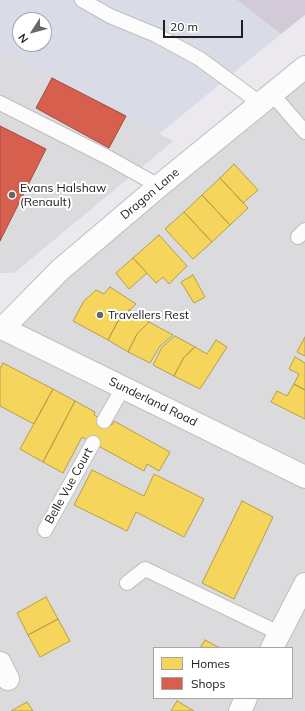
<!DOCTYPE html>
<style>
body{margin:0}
#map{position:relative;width:305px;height:711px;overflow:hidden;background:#ebe9ee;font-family:Mulish,sans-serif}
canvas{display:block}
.legend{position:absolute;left:153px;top:647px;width:140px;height:52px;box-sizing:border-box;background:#fff;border:1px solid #a6a6a6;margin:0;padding:5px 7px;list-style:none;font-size:12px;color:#202020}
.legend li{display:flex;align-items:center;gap:8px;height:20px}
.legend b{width:20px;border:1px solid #a6a6a6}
.north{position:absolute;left:12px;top:12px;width:40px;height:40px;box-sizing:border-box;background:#fff;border:1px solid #a6a6a6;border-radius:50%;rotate:234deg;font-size:11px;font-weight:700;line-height:16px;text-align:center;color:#202020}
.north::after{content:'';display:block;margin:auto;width:14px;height:18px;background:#676668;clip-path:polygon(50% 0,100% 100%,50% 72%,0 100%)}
.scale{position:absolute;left:163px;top:20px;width:80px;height:18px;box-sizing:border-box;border:2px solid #202020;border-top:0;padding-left:5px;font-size:12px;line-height:14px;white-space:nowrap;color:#202020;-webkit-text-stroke:3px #fff;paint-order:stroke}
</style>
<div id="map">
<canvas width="305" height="711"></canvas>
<ul class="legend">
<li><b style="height:11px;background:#f6d55c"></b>Homes</li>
<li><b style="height:11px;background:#d6604d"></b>Shops</li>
</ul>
<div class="north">N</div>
<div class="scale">20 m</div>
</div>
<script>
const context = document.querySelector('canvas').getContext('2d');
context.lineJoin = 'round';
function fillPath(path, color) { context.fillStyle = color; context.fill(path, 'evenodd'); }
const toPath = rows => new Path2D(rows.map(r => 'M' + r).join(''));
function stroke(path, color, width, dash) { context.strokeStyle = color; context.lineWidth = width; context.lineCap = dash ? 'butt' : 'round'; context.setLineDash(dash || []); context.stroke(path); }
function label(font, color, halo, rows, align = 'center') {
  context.font = font + ' Mulish,sans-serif'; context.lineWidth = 4; context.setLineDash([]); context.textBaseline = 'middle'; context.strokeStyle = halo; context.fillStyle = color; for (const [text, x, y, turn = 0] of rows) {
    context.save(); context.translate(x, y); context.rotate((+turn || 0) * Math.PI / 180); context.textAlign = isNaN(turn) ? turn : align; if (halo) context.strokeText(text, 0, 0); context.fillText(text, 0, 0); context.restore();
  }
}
fillPath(toPath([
 [305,67,305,711,0,711,0,327],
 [154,648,292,648,292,698,154,698]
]), '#dbdadd');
fillPath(toPath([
 [0,0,237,0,281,34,159,134,173,141,14,273,0,273],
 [20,20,44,20,44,44,20,44]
]), '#d9dce7');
fillPath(toPath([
 [0,51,52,78,36,108,108,147,126,116,173,141,14,273,0,273,0,241,46,149,0,126],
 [305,130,305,180,281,152],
 [305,187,305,262,268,220]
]), '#dbdadc');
fillPath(toPath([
 [237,0,305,0,305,15,281,34]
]), '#d2cbd7');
const homes = toPath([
 [234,164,258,190,243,203,220,178,234,164],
 [220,178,248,208,230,225,202,195,220,178],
 [202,195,230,225,212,242,184,212,202,195],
 [184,212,212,242,193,259,165,229,184,212],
 [159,235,187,266,169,284,163,277,156,283,133,258,159,235],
 [133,258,147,273,129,289,116,273,133,258],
 [193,275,205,297,194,303,181,282,193,275],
 [110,287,136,304,118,321,108,340,73,321,84,301,96,290,104,294,110,287],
 [129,310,149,322,137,334,128,352,108,340,118,321,129,310],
 [149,322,173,335,160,346,150,363,128,352,137,334,149,322],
 [175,336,195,347,184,357,174,376,153,365,162,347,175,336],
 [305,337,305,356,297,352,305,337],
 [216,340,227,347,200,389,174,376,184,357,195,347,207,354,216,340],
 [295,357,305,363,305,390,294,384,299,374,289,369,295,357],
 [3,363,53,389,34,424,0,406,0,369,3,363],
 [294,384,305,390,305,419,271,402,277,391,287,396,294,384],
 [53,389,75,401,43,462,20,449,53,389],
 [75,401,95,412,94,415,112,425,114,421,170,452,159,471,147,464,144,471,82,437,63,473,43,462,75,401],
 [92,470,144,496,154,474,204,499,184,537,136,512,127,531,74,505,92,470],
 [242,501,273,517,234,599,202,583,242,501],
 [46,597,58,619,28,635,17,613,46,597],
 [58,619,70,641,40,657,28,635,58,619],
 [205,640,220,648,200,648,205,640],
 [177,701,194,711,171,711,177,701],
 [27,702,33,711,11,711,27,702]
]);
fillPath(homes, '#f6d55c');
stroke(homes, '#b69f4a', 1);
const shops = toPath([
 [52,78,126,116,109,148,36,108,52,78],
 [0,126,46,149,0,241,0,126]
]);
fillPath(shops, '#d6604d');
stroke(shops, '#9f4d40', 1);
const service = toPath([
 [82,0,110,16,156,35,200,59,261,104],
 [272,94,305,132],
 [0,103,109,158,159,186],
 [298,237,305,230],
 [104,421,123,388],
 [45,530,93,443],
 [127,583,145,569,279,633]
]);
const minor = toPath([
 [272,648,305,584],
 [0,663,8,679],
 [240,711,246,698]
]);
const tertiary = toPath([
 [0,327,305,477],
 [3,328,60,270,159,186,305,67]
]);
stroke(service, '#bebec0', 16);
stroke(minor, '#bebec0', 24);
stroke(tertiary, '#bebec0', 24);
stroke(service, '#fcfcfc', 14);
stroke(minor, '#fcfcfc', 22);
stroke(tertiary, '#fcfcfc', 22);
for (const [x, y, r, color] of [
 [12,195,4,"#676668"],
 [100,315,4,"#676668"]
]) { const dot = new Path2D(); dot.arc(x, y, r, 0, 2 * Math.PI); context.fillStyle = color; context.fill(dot); stroke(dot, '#fff', 1.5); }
label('12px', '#202020', '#fff', [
 ["Evans Halshaw",20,188],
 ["(Renault)",20,202],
 ["Travellers Rest",108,315]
], 'left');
label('12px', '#202020', '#fff', [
 ["Dragon Lane",150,194,-40],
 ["Sunderland Road",153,402,26],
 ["Belle Vue Court",69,486,-61]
]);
</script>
